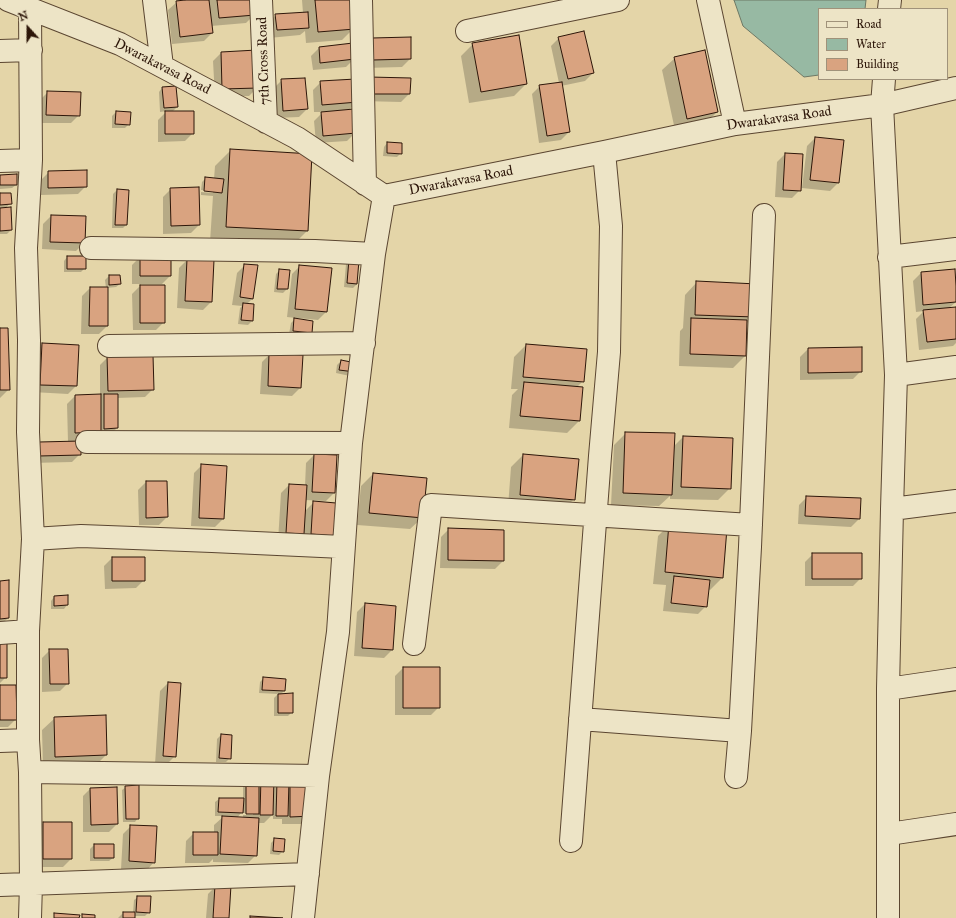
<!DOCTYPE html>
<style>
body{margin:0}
#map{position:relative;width:956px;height:918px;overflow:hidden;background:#e4d5a8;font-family:"IM FELL Great Primer",serif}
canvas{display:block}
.legend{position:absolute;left:818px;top:8px;width:130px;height:72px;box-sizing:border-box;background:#ede4c6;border:1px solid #a0927a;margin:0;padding:5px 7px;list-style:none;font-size:12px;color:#2d1609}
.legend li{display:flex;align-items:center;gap:8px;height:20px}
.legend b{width:20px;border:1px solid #a0927a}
.north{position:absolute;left:8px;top:8px;width:40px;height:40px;-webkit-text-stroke:3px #ede4c6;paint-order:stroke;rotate:339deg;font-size:11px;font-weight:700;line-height:16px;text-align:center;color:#2d1609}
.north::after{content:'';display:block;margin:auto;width:14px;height:18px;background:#2d1609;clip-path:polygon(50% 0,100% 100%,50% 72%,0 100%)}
</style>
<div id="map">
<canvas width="956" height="918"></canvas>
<ul class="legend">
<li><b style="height:5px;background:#ede4c6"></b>Road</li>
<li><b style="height:11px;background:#97b9a3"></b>Water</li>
<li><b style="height:11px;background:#d9a380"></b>Building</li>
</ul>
<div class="north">N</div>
</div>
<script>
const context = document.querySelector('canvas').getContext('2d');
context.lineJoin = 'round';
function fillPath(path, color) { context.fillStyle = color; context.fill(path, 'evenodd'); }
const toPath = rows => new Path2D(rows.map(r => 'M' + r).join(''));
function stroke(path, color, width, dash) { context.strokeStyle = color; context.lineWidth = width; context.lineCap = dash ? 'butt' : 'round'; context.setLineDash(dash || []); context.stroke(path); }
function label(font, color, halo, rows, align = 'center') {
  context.font = font + ' "IM FELL Great Primer",serif'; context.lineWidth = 3; context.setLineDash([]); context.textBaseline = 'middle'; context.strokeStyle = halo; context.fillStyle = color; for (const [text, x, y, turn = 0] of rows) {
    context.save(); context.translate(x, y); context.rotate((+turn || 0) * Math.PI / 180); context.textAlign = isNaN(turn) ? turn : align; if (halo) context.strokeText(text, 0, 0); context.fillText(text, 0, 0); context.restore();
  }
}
const water = toPath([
 [734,0,866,0,865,9,819,9,819,75,804,77,743,26,734,0]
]);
fillPath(water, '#97b9a3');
stroke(water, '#6d7865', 1);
fillPath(toPath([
 [176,0,253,0,254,15,246,23,211,26,212,33,204,41,172,44,168,10,177,2],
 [302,0,352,0,354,28,342,40,306,43,305,31,300,35,269,38,268,23,276,15,303,13],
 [559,38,593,73,585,81,561,86,569,132,561,140,539,143,532,94,540,86,559,83,551,46],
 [473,44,526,84,514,96,469,103,461,56],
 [365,47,410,59,402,67,365,68],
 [319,48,354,59,346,67,313,70,311,56],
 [221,53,257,88,249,96,215,97,213,61],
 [675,58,717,112,705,124,675,130,662,70],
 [410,79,409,94,401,102,361,101,362,86],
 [282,80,307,109,299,117,276,118,274,88],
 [321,82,357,102,349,110,355,133,347,141,316,143,314,121,323,112,314,112,313,90],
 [162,88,177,107,172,112,193,133,185,141,158,142,158,120,167,111,160,112,159,92],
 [48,92,79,115,71,123,39,123,40,100],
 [116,112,129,124,125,128,112,128,112,116],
 [815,138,842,141,838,183,830,191,802,188,807,146],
 [387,143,401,153,397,157,383,156,384,147],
 [231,150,307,231,291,247,210,242,213,196,201,195,201,192,213,193,213,191,201,190,202,182,206,178,214,179,215,166],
 [785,154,800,190,792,198,775,197,777,162],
 [49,172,86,186,78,194,41,195,41,180],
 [0,176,16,185,12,188,0,189],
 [171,189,199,225,191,233,163,234,163,197],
 [117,190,126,225,123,228,112,228,113,194],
 [0,194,10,203,6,208,11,230,7,234,0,234],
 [51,216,84,243,76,251,42,249,43,224],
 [67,257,85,268,81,272,64,272,64,261],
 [140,257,170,276,162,284,132,284,132,265],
 [187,260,211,302,203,310,177,308,179,268],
 [349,260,357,284,353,288,344,287,346,264],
 [245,265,253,298,247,304,252,321,248,325,238,324,240,308,242,306,232,305,237,273],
 [300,266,326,312,318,320,298,318,298,320,311,333,289,334,291,323,296,318,287,317,292,274],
 [280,270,287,289,283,293,274,292,276,274],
 [921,273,956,297,956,302,949,308,956,308,956,343,953,346,919,350,916,319,924,311,916,312,913,281],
 [109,276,119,276,120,284,116,287,107,288,107,326,99,334,81,334,82,296,90,288,106,288,105,280],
 [697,282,754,316,745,325,745,356,733,368,679,366,680,331,683,328,685,295],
 [140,286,164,322,156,330,133,330,132,294],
 [0,329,9,389,0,398],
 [42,344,78,346,76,386,68,394,32,392,34,352],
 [526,345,583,381,577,387,579,421,567,433,509,428,512,395,518,389,511,389,514,357],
 [861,348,861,371,853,379,800,380,800,357,808,349],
 [270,354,300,388,292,396,260,394,262,362],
 [108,357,153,389,145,397,117,398,117,428,109,436,80,440,80,454,72,462,31,463,31,451,68,442,67,404,75,396,100,395,100,365],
 [341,361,355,363,350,376,336,373,337,365],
 [626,433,673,447,683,437,730,488,718,500,670,499,670,496,659,506,611,505,614,445],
 [314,455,336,456,334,493,326,501,305,500,304,512,314,502,333,535,304,542,304,533,295,542,278,541,281,493,289,485,305,486,306,463],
 [523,455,574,499,562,511,508,507,511,467],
 [202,465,223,519,215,527,191,526,194,473],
 [373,474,423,517,410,529,357,525,361,486],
 [146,482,167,517,159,525,139,525,138,490],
 [807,497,859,519,851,527,798,524,799,505],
 [670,524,722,578,710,590,708,589,706,606,698,614,663,611,666,585,653,584,658,536],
 [449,529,503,561,495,569,440,568,441,537],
 [813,554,861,578,853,586,805,586,805,562],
 [112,558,144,580,136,588,105,589,104,566],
 [0,582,8,618,0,626],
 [54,597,67,605,64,609,51,609,51,601],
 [365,604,392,650,384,658,354,656,357,612],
 [0,642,6,677,0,683],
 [50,650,68,683,60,691,42,692,42,658],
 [403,668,439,668,439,707,431,715,395,715,395,676],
 [264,678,284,691,280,695,292,712,288,716,274,716,274,698,278,694,259,693,260,682],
 [168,683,175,756,167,764,155,764,160,691],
 [0,686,16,719,8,727,0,727],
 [55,718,106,755,94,767,43,768,42,730],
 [221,735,230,758,226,762,216,762,217,739],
 [290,783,312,816,304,824,282,824,282,819,273,819,273,814,264,823,258,823,256,855,248,863,213,862,213,859,209,863,185,863,186,841,194,833,214,833,214,825,224,816,215,816,215,802,219,799,243,799,243,785],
 [241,813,253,813,253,815,243,815,243,818,237,818],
 [126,787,138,818,135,822,123,822,122,790],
 [91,788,117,824,109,832,83,832,83,796],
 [43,823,71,859,63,867,35,867,35,831],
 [131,826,154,862,147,870,121,869,123,834],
 [275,839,283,851,279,855,270,854,271,843],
 [94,845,113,858,109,861,90,861,90,849],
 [216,886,228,918,206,918,208,894],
 [138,897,149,912,145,916,134,916,134,918,118,918,123,913,133,913,134,900]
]), '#0003');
const building = toPath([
 [185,0,209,0,213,33,180,37,176,1,185,0],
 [217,0,254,0,255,15,219,18,217,0],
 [315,0,353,0,355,29,318,32,315,0],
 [308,12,309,28,277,30,275,14,308,12],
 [584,31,594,73,568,79,558,37,584,31],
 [519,35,527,84,481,92,472,43,519,35],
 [411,37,411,59,373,60,372,38,411,37],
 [353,43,355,59,320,63,319,47,353,43],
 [257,50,258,88,222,89,221,52,257,50],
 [705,50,718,112,687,119,674,57,705,50],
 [369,77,411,78,410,94,369,94,369,77],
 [305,78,308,109,283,111,281,79,305,78],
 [356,79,358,102,322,105,320,81,356,79],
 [562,82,570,132,547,136,539,85,562,82],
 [176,86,178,107,164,108,162,87,176,86],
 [47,91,81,92,80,116,46,115,47,91],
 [354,109,356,133,323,136,321,112,354,109],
 [116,111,131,112,130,125,115,124,116,111],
 [165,111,194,111,194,134,165,134,165,111],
 [815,137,844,140,839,183,810,180,815,137],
 [387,142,402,143,402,154,387,153,387,142],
 [230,149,312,154,308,231,226,227,230,149],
 [785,153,803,154,801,191,783,190,785,153],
 [87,170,87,187,48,188,48,171,87,170],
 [17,174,17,185,0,185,0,175,17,174],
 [205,177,224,179,222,193,204,191,205,177],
 [199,187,200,225,171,226,170,188,199,187],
 [117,189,129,190,127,225,115,225,117,189],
 [0,193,11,193,12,204,0,205,0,193],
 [11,207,12,230,0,231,0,208,11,207],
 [51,215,86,216,85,243,50,242,51,215],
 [67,256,86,256,86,269,67,269,67,256],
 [140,256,171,256,171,276,140,276,140,256],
 [187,259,214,260,212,302,185,301,187,259],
 [349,259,359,260,357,284,347,283,349,259],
 [244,264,258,265,253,299,240,297,244,264],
 [299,265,332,268,327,312,295,309,299,265],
 [279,269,290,270,288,289,277,289,279,269],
 [955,269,956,286,956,302,923,305,921,272,955,269],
 [109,275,120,275,121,284,109,285,109,275],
 [696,281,757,284,755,317,695,315,696,281],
 [140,285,165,285,165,323,140,323,140,285],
 [90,287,108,287,108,326,89,326,90,287],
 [243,303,254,304,253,321,241,320,243,303],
 [956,307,956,339,927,342,923,310,956,307],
 [294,318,313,321,312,333,293,331,294,318],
 [691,318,747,320,746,356,690,354,691,318],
 [0,328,8,328,10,390,0,390,0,328],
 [42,343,79,345,77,386,40,385,42,343],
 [526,344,587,349,584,382,523,377,526,344],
 [862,347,862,372,808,373,808,348,862,347],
 [269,353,303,355,301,388,268,386,269,353],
 [153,355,154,390,108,391,107,356,153,355],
 [341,360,356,363,355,372,339,370,341,360],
 [524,382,583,387,580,421,520,416,524,382],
 [101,394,101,432,75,433,75,395,101,394],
 [104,394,118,394,118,428,104,429,104,394],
 [625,432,675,433,672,495,623,493,625,432],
 [683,436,733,438,731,489,681,487,683,436],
 [81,441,81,455,39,456,39,442,81,441],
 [314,454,337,455,335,493,312,492,314,454],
 [523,454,579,459,575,500,520,495,523,454],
 [201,464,227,466,224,519,199,518,201,464],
 [373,473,427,478,423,518,369,513,373,473],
 [146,481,167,481,168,517,146,518,146,481],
 [289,484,307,485,304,534,286,533,289,484],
 [806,496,861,498,860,519,805,516,806,496],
 [313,501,336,503,334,536,311,534,313,501],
 [669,523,727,528,723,578,665,572,669,523],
 [448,528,504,530,504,561,448,560,448,528],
 [812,553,862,553,862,579,812,579,812,553],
 [112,557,145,557,145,581,112,581,112,557],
 [674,576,710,580,707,607,671,603,674,576],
 [9,580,9,618,0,619,0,581,9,580],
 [68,595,68,605,54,606,54,596,68,595],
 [365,603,396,606,393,650,362,648,365,603],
 [0,641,7,641,7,678,0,678,0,641],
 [49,649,68,649,69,684,50,684,49,649],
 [403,667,440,667,440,708,403,708,403,667],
 [263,677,286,679,285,691,262,690,263,677],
 [168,682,181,683,176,757,163,756,168,682],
 [0,685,16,685,17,720,0,720,0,685],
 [293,693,293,713,278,713,278,694,293,693],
 [106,715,107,755,55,757,54,717,106,715],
 [221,734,232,735,231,759,219,758,221,734],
 [261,777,274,778,273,815,260,815,261,777],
 [246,780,259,780,259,814,246,814,246,780],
 [277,781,289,781,288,816,276,816,277,781],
 [313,781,313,816,290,817,290,782,313,781],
 [139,785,139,819,126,819,125,786,139,785],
 [117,787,118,824,91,825,90,788,117,787],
 [219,798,244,798,243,813,218,812,219,798],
 [222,816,259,818,257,856,220,854,222,816],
 [43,822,72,822,72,859,43,859,43,822],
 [130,825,157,826,155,863,129,861,130,825],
 [193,832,218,832,218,855,193,855,193,832],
 [274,838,285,839,284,852,273,851,274,838],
 [94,844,114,844,114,858,94,858,94,844],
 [215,885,231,885,229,918,213,918,215,885],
 [137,896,151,896,150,913,136,912,137,896],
 [123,912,135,912,135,918,123,918,123,912],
 [54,913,80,915,79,918,54,918,54,913],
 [82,914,95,915,95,918,82,918,82,914],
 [250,916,283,918,250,918,250,916]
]);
fillPath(building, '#d9a380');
stroke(building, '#2d1609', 1);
const minor = toPath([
 [8,0,120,44,297,138,384,196,604,152,735,124,882,105,956,88],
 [154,0,162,66],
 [261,0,266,122],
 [361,0,365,184],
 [708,0,735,124],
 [889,9,890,0],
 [467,31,618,0],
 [0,51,31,50],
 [884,79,882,105,896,375,892,509,888,689,888,918],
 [0,161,31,160],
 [91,248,315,251,374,254],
 [889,257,956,249],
 [109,346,364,343],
 [896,375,956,367],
 [87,442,351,443,338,632,318,776,303,918],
 [351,443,374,254,384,196],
 [892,509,956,501],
 [33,539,81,536,212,541,343,547],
 [0,633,28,631],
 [414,644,431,505,751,525],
 [888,689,956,679],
 [580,719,740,731],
 [0,741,28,740],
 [30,772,318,776],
 [736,777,740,731,750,547,764,215],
 [889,834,956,824],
 [571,841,600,456,609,352,611,226,604,152],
 [0,885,308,874],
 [30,918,31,884,30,772,28,740,28,631,33,539,28,432,29,340,26,248,31,160,30,9]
]);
stroke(minor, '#5b4631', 24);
stroke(minor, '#ede4c6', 22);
label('14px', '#2d1609', '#ede4c6', [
 ["7th Cross Road",264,61,-92],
 ["Dwarakavasa Road",162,67,27],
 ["Dwarakavasa Road",779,119,-8],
 ["Dwarakavasa Road",461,181,-11]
]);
</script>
